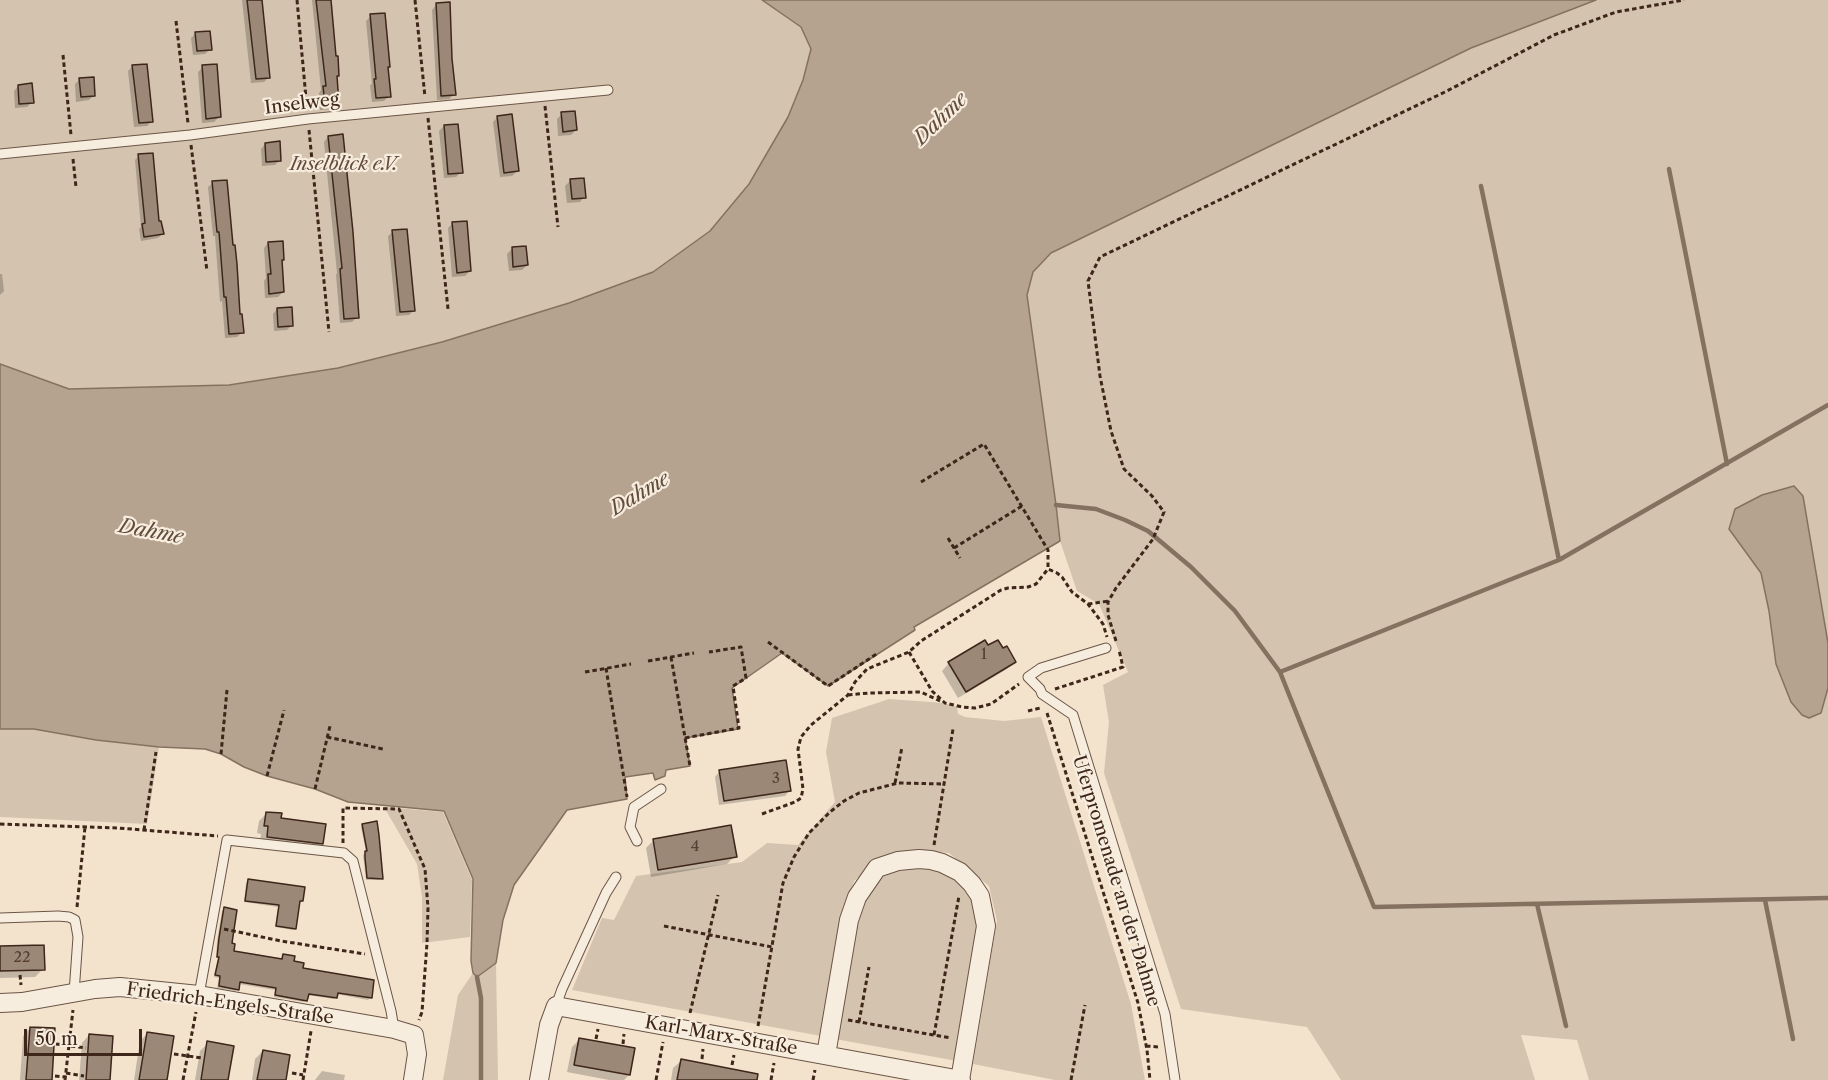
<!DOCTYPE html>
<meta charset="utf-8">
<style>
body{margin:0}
#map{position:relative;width:1828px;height:1080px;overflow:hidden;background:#f3e3cc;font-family:"Libre Caslon Text",serif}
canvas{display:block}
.scale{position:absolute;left:24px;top:1029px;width:118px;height:27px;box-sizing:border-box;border:3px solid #3e261a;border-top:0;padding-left:8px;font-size:18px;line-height:21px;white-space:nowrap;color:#3e261a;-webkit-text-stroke:4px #f7edde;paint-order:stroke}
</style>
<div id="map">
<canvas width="1828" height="1080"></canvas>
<div class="scale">50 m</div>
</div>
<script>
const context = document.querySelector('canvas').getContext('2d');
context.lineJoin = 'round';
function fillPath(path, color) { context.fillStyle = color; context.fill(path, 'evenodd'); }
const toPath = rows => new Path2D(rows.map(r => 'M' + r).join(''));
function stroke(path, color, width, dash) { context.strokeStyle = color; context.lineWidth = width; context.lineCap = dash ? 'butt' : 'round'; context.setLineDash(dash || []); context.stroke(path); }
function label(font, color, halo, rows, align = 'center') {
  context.font = font + ' "Libre Caslon Text",serif'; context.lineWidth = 4.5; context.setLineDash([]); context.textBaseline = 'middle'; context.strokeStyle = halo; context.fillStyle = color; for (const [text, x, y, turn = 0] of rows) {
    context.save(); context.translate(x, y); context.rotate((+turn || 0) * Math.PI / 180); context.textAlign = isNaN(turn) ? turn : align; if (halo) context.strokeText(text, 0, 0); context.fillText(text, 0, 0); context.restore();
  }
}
fillPath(toPath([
 [0,0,762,0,801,27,811,49,803,86,788,117,748,184,710,231,653,272,569,303,442,342,338,368,229,385,69,389,0,364],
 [1596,0,1828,0,1828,643,1803,496,1729,529,1761,573,1769,611,1809,718,1821,714,1828,688,1828,1080,1589,1080,1577,1040,1521,1035,1535,1080,1341,1080,1307,1027,1181,1009,1104,773,1109,722,1103,685,1128,672,1099,604,1077,591,1060,541,1056,505,1027,295,1033,272,1052,253,1471,48],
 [889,699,944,703,957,707,958,714,965,717,1004,721,1041,717,1131,1004,1145,1080,1055,1080,973,1064,997,921,989,886,949,853,915,850,883,857,854,881,842,913,821,1036,572,990,602,918,614,920,636,876,742,862,767,843,798,845,835,802,826,752,832,718],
 [0,729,34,729,96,740,159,747,147,824,0,817],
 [384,807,443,812,472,880,470,937,422,943,422,897,417,864],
 [919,864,961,880,976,898,982,921,957,1061,835,1039,856,918,878,878,895,868],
 [496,963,498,1080,443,1080,458,995,473,973,477,976]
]), '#d4c3ae');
const water = toPath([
 [762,0,1596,0,1471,48,1051,253,1033,272,1027,295,1056,505,1060,541,914,627,915,630,828,686,782,653,732,688,738,729,685,738,690,766,666,770,665,776,655,780,653,773,625,777,627,799,567,810,514,885,503,920,496,963,477,977,473,973,471,961,473,879,444,811,348,802,315,789,267,776,244,767,221,754,205,749,159,747,96,740,34,729,0,729,0,364,69,389,229,385,338,368,442,342,569,303,653,272,710,231,749,184,788,117,803,80,811,49,801,27,762,0],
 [1794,486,1803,496,1828,643,1828,688,1821,713,1809,718,1802,715,1791,702,1776,664,1769,611,1761,573,1729,529,1735,509,1762,495,1794,486]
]);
fillPath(water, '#b5a38f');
stroke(water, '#857160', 1.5);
fillPath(toPath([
 [242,0,261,0,269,77,264,82,251,83],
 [312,0,329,0,338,104,333,109,320,110,319,93,321,90],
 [436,5,449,22,454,94,449,99,437,100,432,10],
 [371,16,387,68,389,96,384,101,372,102,370,85,372,84,366,21],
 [196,33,210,49,205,54,193,55,191,38],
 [133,66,152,121,147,126,134,127,128,71],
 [203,67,219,117,214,122,202,123,198,72],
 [80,79,94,95,89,100,76,102,75,84],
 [18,86,32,102,27,107,15,108,14,91],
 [562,114,576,130,571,135,558,136,557,119],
 [498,117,517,171,512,176,500,177,493,122],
 [444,126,461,172,456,177,444,178,439,131],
 [328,137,357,317,352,322,340,323,336,275,337,273,324,142],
 [265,144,280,160,275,165,262,166,261,149],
 [139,156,162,234,158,238,141,241,139,229,141,227,135,160],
 [570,181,584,197,580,202,567,203,565,186],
 [213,183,242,332,237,337,225,338,222,301,220,302,215,236,213,236,208,187],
 [453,223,470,271,465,276,452,277,448,228],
 [393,232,414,310,409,315,396,316,388,236],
 [268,243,283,260,280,262,283,292,278,297,265,298,264,281,266,278,264,248],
 [512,249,527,265,522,270,509,271,507,254],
 [0,270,0,274,2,274,4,291,0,295],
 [277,309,292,325,287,330,274,331,273,314],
 [988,648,1014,661,1007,669,958,698,942,671,949,663],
 [719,772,789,791,785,796,719,805,715,777],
 [267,813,279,819,322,843,314,851,260,845,261,834,257,833,259,821],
 [363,825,381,878,379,880,366,880,363,855,366,852,361,827],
 [654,840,735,856,727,864,651,877,646,848],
 [248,881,302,901,298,903,295,928,293,930,275,927,278,907,244,902,246,883],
 [224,909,230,945,233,952,281,961,283,955,301,969,370,998,368,1000,336,994,334,999,307,995,304,1002,274,997,275,990,239,984,236,991,217,988,219,978,214,977,218,958,216,958,217,941,222,911],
 [0,948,43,969,35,977,0,978],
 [30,1028,50,1080,20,1080,23,1036],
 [148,1033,165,1080,134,1080,140,1041],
 [89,1035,109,1080,79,1080,82,1043],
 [580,1039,629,1075,624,1080,609,1080,567,1072,572,1047],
 [208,1043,227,1080,195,1080,200,1051],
 [263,1051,284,1080,252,1080,255,1059],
 [681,1061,743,1080,671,1080,673,1068],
 [322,1071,345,1075,344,1080,315,1080]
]), '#0003');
stroke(toPath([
 [1669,169,1727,464],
 [1481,186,1559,560],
 [1056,505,1096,509,1125,520,1148,531,1191,567,1235,611,1280,672,1374,907,1828,898],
 [1280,672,1559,560,1828,405],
 [1765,900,1793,1039],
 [1537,904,1566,1026],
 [477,977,481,998,481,1080]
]), '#857160', 4.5);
const building = toPath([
 [247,0,262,0,270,78,256,79,247,0],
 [316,0,331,0,336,56,338,56,339,76,337,76,339,105,325,106,323,86,326,86,316,0],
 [450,2,452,59,456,95,441,96,436,3,450,2],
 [385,13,390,67,388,67,391,97,376,98,374,79,376,79,370,14,385,13],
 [210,31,212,50,197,51,195,32,210,31],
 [147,64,153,122,139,123,132,65,147,64],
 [217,64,221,117,206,119,202,65,217,64],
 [94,77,95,96,81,97,79,78,94,77],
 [32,83,34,103,19,104,18,85,32,83],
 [575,111,577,130,563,132,561,112,575,111],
 [512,114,519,171,504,173,497,116,512,114],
 [458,124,463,173,448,174,444,125,458,124],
 [343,134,353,232,359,318,344,319,340,269,342,268,328,136,343,134],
 [280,141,281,161,266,162,265,143,280,141],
 [153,153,159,221,161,221,164,234,144,237,142,224,145,223,138,154,153,153],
 [584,178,586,198,572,199,570,179,584,178],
 [227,180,233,245,235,245,237,264,240,314,242,314,244,333,229,334,226,297,224,297,219,232,217,232,212,181,227,180],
 [467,221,471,271,457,273,452,222,467,221],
 [407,229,415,311,400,312,392,230,407,229],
 [283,241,284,260,282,260,284,292,269,294,268,274,271,274,268,242,283,241],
 [526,246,528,265,513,267,512,247,526,246],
 [292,307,293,326,278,327,277,308,292,307],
 [985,640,988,645,998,640,1003,648,1007,646,1016,662,966,692,948,662,985,640],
 [786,760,791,791,724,801,719,770,786,760],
 [266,812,282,813,281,818,326,824,323,844,267,837,268,826,264,826,266,812],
 [377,821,379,835,383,879,367,878,365,858,365,851,367,851,362,824,377,821],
 [731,825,737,857,658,870,653,839,731,825],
 [248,879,305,887,303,901,300,901,296,929,276,926,279,905,245,901,248,879],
 [224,907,237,910,232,943,235,944,234,951,282,959,283,954,295,956,294,961,304,963,303,968,374,980,372,998,338,993,337,998,309,994,307,1001,275,995,276,988,240,982,239,990,219,986,220,976,215,975,219,957,217,957,219,938,224,907],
 [44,945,45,970,0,971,0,946,44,945],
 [30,1027,55,1028,52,1080,26,1080,30,1027],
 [147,1032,174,1036,167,1080,139,1080,147,1032],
 [89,1034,113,1036,110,1080,86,1080,89,1034],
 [579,1038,635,1048,630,1075,574,1065,579,1038],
 [207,1041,234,1046,228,1080,201,1080,207,1041],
 [263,1050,290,1055,286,1080,257,1080,263,1050],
 [681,1059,758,1074,757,1080,677,1080,681,1059]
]);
fillPath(building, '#9c8877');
stroke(building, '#3e261a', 1.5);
const lane = toPath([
 [0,154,190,135,308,119,608,90],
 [1106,648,1041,668,1028,677,1040,689,1042,694,1073,715,1165,1014,1175,1080],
 [637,841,630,827,634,807,661,789],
 [0,918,58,916,69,917,75,920,78,937,74,993],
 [199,995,227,840,344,853,353,861,391,1011,394,1029],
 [556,1006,562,989,606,893,616,877]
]);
const street = toPath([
 [0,1003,22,1002,95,989,120,987,199,995,394,1029,414,1035,417,1054,413,1080],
 [826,1055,849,920,857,897,877,868,898,861,919,859,931,860,942,863,960,872,972,884,980,896,986,926,960,1080],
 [539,1080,549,1025,556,1006,961,1080]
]);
stroke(lane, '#6b5546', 11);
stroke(street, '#6b5546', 20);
stroke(toPath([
 [297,0,307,109],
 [415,0,425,97],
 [176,21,188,123],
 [63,55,71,135],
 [545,106,558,227],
 [428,118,448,309],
 [309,130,329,332],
 [191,145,207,271],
 [73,159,76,187],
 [921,482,984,444,1048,550,1048,569],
 [948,538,960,558],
 [954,548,1022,506],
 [1088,604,1109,601],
 [1116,641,1108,615,1108,602,1116,588,1153,539,1164,512,1152,496,1124,469,1111,431,1100,376,1088,281,1100,257,1445,92,1554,35,1616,12,1684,0],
 [768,642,828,686,878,653],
 [909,652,932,691,945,703,962,707,975,708,991,704,1019,684],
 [671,657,690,766],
 [648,661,694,653],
 [606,668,627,797],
 [585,672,631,664],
 [1055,689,1123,667,1119,650],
 [848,695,869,693,921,692,940,701],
 [1028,711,1040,708],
 [1047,713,1138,1003,1147,1050,1150,1080],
 [327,737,383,749],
 [685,738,739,728,733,686,746,678,741,647,709,652],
 [221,754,227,690],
 [267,776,284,710],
 [895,783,902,747],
 [315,789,330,726],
 [762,814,795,802,801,798,803,789,798,749,801,737,811,725,848,695,855,682,867,669,909,652,921,641,1001,590,1008,588,1028,587,1036,584,1048,569,1057,573,1062,577,1072,592,1088,604,1103,624,1107,637],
 [0,824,118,828,218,836],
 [144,830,156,752],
 [343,843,343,808,399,809,425,869,428,908,427,943,422,1012,419,1020],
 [934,845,953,729],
 [77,907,85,827],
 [664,926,772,947],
 [224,929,281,941,365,954],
 [20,975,21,985],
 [690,1013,718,895],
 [848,1020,951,1038],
 [859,1022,869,967],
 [758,1026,783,883,794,857,809,833,830,812,844,801,859,793,898,783,943,784],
 [934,1035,959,896],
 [596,1039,598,1029],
 [56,1044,86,1048],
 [623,1044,624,1034],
 [1146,1046,1159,1047],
 [174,1054,202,1058],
 [702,1059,703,1049],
 [732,1065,734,1055],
 [66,1073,84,1076],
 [292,1073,303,1075],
 [55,1076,66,1077],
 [65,1080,73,1010],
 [183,1080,196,1012],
 [303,1080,311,1031],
 [656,1080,663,1042],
 [771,1080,774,1063],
 [813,1080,815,1070],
 [1071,1080,1085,1005]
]), '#3e261a', 3, [4.5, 3]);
stroke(lane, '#f7edde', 9);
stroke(street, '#f7edde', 18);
label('15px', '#563e31', null, [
 ["1",984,655],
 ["3",776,779],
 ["4",695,847],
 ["22",22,958]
]);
label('18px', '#3e261a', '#f7edde', [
 ["Inselweg",302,104,-7],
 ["Uferpromenade an der Dahme",1116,881,73],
 ["Friedrich-Engels-Straße",230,1004,8],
 ["Karl-Marx-Straße",721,1036,10]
]);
label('italic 18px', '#644d3f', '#f7edde', [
 ["Inselblick e.V.",344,165]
]);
label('italic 20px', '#624c3d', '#f7edde', [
 ["Dahme",941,119,-44],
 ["Dahme",640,494,-31],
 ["Dahme",151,532,10]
]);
</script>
